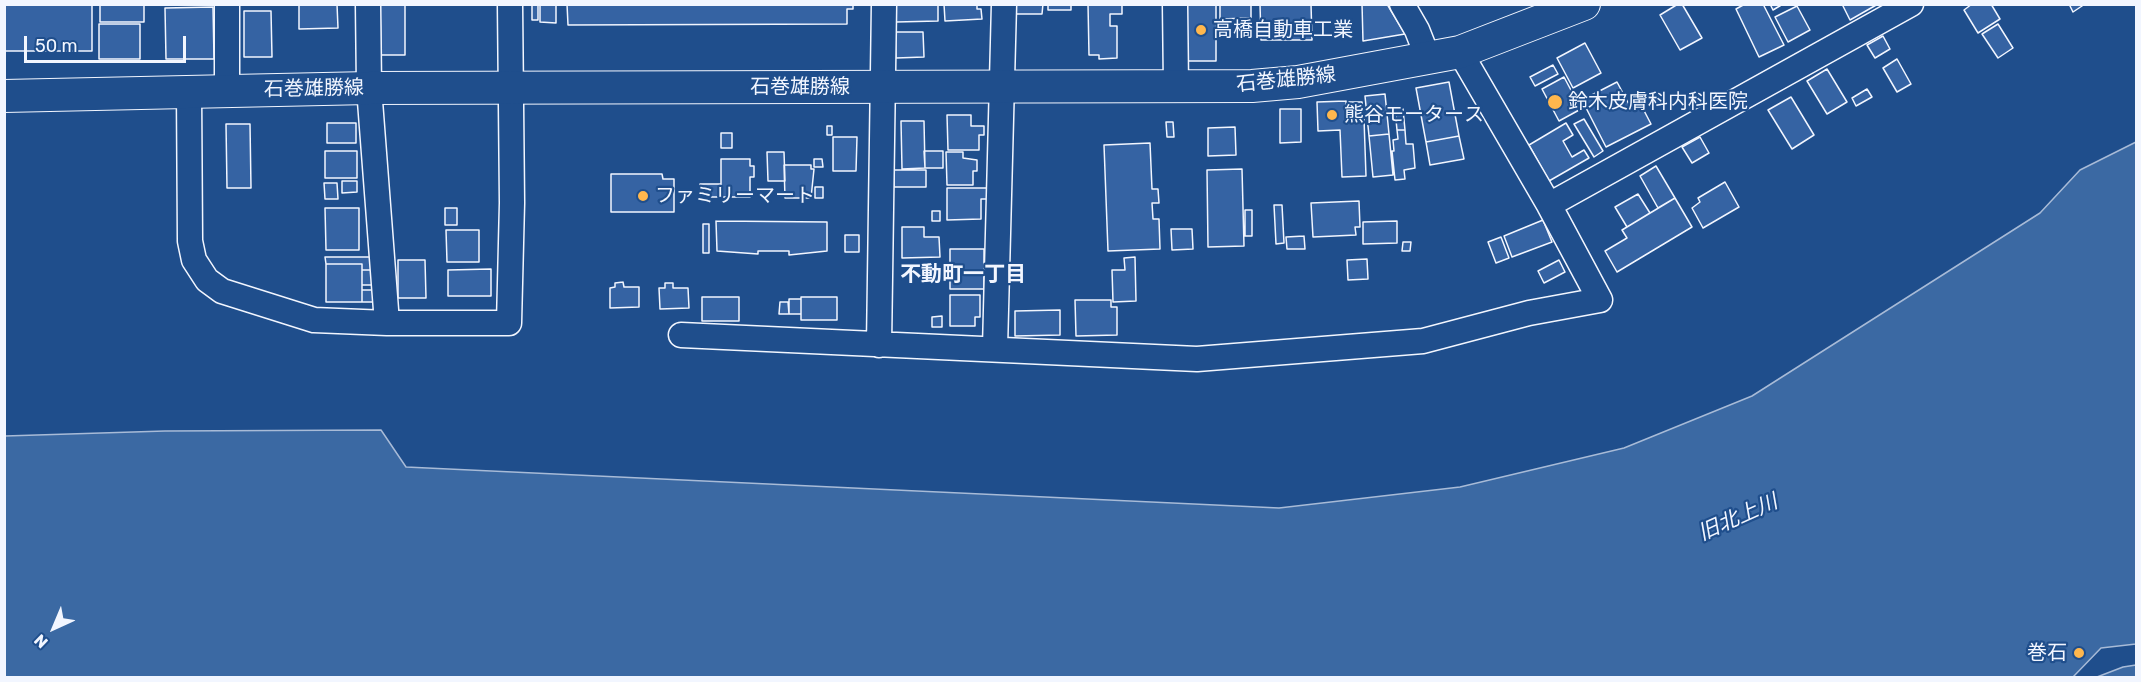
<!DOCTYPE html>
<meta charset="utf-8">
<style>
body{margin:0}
#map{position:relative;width:2141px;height:682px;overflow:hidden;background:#1f4e8c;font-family:Rubik,sans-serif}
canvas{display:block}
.frame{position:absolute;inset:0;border:6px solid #f2f6ff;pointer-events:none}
.north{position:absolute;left:24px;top:598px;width:60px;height:60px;-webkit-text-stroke:4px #1f4e8c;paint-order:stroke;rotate:224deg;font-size:16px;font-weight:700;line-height:24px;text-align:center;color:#f2f6ff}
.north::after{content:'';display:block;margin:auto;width:21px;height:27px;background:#f2f6ff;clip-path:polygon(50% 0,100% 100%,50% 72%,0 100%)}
.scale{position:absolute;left:24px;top:36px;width:162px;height:27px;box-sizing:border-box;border:3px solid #f2f6ff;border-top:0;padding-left:8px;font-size:18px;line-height:21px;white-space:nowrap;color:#f2f6ff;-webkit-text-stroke:4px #1f4e8c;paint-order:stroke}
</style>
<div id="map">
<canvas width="2141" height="682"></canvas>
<div class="frame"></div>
<div class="north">N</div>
<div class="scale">50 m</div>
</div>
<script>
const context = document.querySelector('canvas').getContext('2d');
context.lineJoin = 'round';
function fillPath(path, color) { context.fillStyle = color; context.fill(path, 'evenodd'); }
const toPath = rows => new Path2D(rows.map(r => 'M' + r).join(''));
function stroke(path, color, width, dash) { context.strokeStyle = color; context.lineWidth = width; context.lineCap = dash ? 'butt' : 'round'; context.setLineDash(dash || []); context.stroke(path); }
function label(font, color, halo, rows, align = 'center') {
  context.font = font + ' Rubik,"Noto Sans JP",sans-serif'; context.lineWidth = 4.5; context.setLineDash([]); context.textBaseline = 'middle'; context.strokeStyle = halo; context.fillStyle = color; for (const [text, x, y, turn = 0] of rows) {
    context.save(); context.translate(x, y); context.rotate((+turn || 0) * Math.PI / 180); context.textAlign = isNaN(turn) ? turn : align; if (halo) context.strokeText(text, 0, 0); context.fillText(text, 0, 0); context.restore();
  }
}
const water = toPath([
 [2136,142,2136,644,2101,648,2073,677,5,677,5,436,165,431,381,430,406,467,1279,508,1460,487,1624,448,1752,396,2040,213,2080,170,2136,142],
 [2136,665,2136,677,2097,677,2123,667,2136,665]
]);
fillPath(water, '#3b69a3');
stroke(water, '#a8bbd7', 1.5);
const building = toPath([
 [4,4,92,4,92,51,4,51,4,4],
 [100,4,144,4,144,22,100,22,100,4],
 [299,4,337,4,338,28,299,29,299,4],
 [380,4,405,4,405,55,381,55,380,4],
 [532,4,538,4,538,20,532,20,532,4],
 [540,4,556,4,556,23,540,22,540,4],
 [567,4,853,4,853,9,847,9,847,24,568,25,567,4],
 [895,4,938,4,938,21,896,22,895,4],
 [944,4,977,4,977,9,981,9,982,19,945,21,944,4],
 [1011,4,1043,4,1042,14,1011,14,1011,4],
 [1048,4,1071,4,1071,10,1048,10,1048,4],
 [1088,4,1122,4,1122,14,1110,14,1110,26,1117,26,1117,58,1099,59,1099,55,1089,55,1088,4],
 [1180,4,1216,4,1216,61,1180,61,1180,4],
 [1220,4,1251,4,1251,18,1220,19,1220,4],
 [1260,4,1311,4,1312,40,1261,40,1260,4],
 [1362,4,1387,4,1405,34,1363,41,1362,4],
 [1678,4,1682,4,1702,38,1680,50,1660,15,1678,4],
 [1745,4,1763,4,1784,45,1759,57,1736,9,1745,4],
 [1770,4,1783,4,1773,10,1770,4],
 [1842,4,1878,4,1850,20,1842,4],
 [1972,4,1991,4,2000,19,1978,33,1964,10,1972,4],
 [2069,4,2085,4,2073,12,2069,4],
 [1797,6,1810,30,1788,42,1775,17,1797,6],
 [213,7,214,59,166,59,165,8,213,7],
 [244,11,271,11,272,57,244,57,244,11],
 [99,24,140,24,140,59,99,59,99,24],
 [1998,24,2013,48,1998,58,1982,34,1998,24],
 [895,32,923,32,924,57,896,58,895,32],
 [1883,36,1890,49,1875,58,1867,45,1883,36],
 [1585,43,1601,73,1573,88,1557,58,1585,43],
 [1897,59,1911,84,1897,92,1883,68,1897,59],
 [1553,65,1558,74,1535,86,1530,77,1553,65],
 [1827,69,1847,102,1827,114,1807,81,1827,69],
 [1564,77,1581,109,1559,121,1542,89,1564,77],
 [1449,82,1459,136,1426,142,1416,88,1449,82],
 [1617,82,1631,108,1640,103,1651,124,1606,147,1582,100,1617,82],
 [1867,89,1872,97,1856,106,1852,98,1867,89],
 [1385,94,1389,134,1369,136,1365,96,1385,94],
 [1791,97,1814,135,1792,149,1768,110,1791,97],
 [1346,101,1347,120,1364,119,1366,176,1342,177,1340,130,1318,131,1317,102,1346,101],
 [1349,102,1362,102,1363,116,1349,116,1349,102],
 [1280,109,1301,109,1301,142,1280,143,1280,109],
 [1403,109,1405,130,1397,130,1395,110,1403,109],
 [947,115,971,115,971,126,984,126,984,135,979,135,979,150,948,150,947,115],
 [1584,119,1603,151,1594,157,1574,124,1584,119],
 [901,121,924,121,925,168,902,169,901,121],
 [1166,122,1173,122,1174,137,1167,137,1166,122],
 [327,123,356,123,356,143,327,143,327,123],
 [1566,123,1573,135,1563,141,1572,157,1584,150,1589,158,1549,181,1529,145,1566,123],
 [226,124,250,124,251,188,227,188,226,124],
 [827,126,832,126,832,135,827,135,827,126],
 [1235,127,1236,155,1208,156,1208,128,1235,127],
 [1397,130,1405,130,1406,144,1413,144,1415,168,1404,170,1405,179,1395,180,1392,151,1394,151,1393,140,1398,139,1397,130],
 [721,133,732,133,732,148,721,148,721,133],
 [1389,134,1393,175,1373,177,1369,136,1389,134],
 [1459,136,1464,159,1430,165,1426,142,1459,136],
 [833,137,857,137,856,171,833,171,833,137],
 [1700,137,1709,153,1692,163,1682,147,1700,137],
 [1150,143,1152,189,1158,189,1159,203,1152,203,1153,219,1159,219,1160,249,1108,251,1104,145,1150,143],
 [325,151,357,151,357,178,325,178,325,151],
 [924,151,943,151,943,168,925,168,924,151],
 [767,152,784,152,785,181,768,181,767,152],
 [946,152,963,152,963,158,977,160,977,171,973,171,973,185,947,185,946,152],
 [721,159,750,159,750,166,754,166,754,177,750,177,750,197,721,197,721,159],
 [814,159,822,159,823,167,814,167,814,159],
 [784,165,811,165,811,169,814,169,811,198,785,198,784,165],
 [1656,166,1675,198,1658,208,1640,176,1656,166],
 [1242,169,1244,246,1208,247,1207,170,1242,169],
 [894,170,926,170,926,187,894,187,894,170],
 [611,174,662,174,663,179,674,179,674,212,611,212,611,174],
 [342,181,357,181,357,192,342,193,342,181],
 [1725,182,1739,207,1703,228,1692,208,1700,202,1698,198,1725,182],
 [324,183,337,183,338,199,325,199,324,183],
 [700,184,721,184,721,197,700,197,700,184],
 [815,187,823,187,823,198,815,198,815,187],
 [947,188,988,188,988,199,981,199,981,219,947,220,947,188],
 [1638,194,1650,213,1627,227,1615,207,1638,194],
 [1675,198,1692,227,1617,272,1605,251,1627,238,1622,230,1675,198],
 [1359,201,1360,227,1355,227,1356,235,1313,237,1311,203,1359,201],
 [1274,205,1282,205,1284,243,1276,244,1274,205],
 [325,208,359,208,359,250,326,250,325,208],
 [445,208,457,208,457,225,445,225,445,208],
 [1245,210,1252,210,1252,236,1245,236,1245,210],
 [932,211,940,211,940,221,932,221,932,211],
 [1543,220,1552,242,1512,257,1504,236,1543,220],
 [716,221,827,222,827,251,789,255,789,251,758,251,758,254,717,251,716,221],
 [1397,221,1397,243,1363,244,1363,222,1397,221],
 [703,224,709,224,709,253,703,253,703,224],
 [902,227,924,227,924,237,939,237,940,257,902,258,902,227],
 [1171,229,1192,229,1193,249,1172,250,1171,229],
 [446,230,479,230,479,262,447,262,446,230],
 [845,235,859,235,859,252,845,252,845,235],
 [1304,236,1305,249,1287,249,1286,237,1304,236],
 [1501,237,1509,258,1496,263,1488,242,1501,237],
 [1403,242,1411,242,1410,251,1402,251,1403,242],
 [950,249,984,249,984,289,950,289,950,249],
 [325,257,378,257,378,270,362,270,362,264,326,264,325,257],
 [1135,257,1136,301,1113,302,1112,270,1125,270,1124,258,1135,257],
 [1367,259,1368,279,1348,280,1347,260,1367,259],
 [398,260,425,260,426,298,398,298,398,260],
 [1559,260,1565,272,1544,283,1538,271,1559,260],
 [326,264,362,264,362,302,326,302,326,264],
 [491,269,491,296,448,296,448,270,491,269],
 [362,270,378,270,378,285,362,285,362,270],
 [623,282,624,287,639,287,639,307,610,308,610,288,615,287,615,283,623,282],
 [665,283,673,283,673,288,688,288,689,308,660,309,659,288,665,288,665,283],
 [362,290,379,290,379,302,362,302,362,290],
 [950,295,980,295,980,317,975,317,975,326,950,326,950,295],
 [702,297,739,297,739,321,702,321,702,297],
 [801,297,837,297,837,320,801,320,801,297],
 [789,299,801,299,801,314,789,314,789,299],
 [1075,300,1111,300,1111,307,1117,307,1117,335,1076,336,1075,300],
 [780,302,788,302,789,314,779,314,780,302],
 [1060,310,1060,335,1015,336,1015,311,1060,310],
 [942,316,942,327,932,327,932,317,942,316]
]);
fillPath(building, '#3563a3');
stroke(building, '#f2f6ff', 1.5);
const minor = toPath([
 [227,4,227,90],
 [368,4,369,88,387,323],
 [1175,4,1176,86],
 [1402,4,1417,30,1428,58],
 [189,91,190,241,194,260,207,280,222,291,314,320,387,323,509,323,512,203,510,4],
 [1549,205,1911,4],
 [681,335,1197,359,1423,341,1529,313,1600,300,1549,205,1460,52],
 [879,345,884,4],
 [995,348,1004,4]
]);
const major = toPath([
 [4,96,369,88,1252,86,1298,82,1460,52,1584,4]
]);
stroke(minor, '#f2f6ff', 27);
stroke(major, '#f2f6ff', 34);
stroke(minor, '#1f4e8c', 24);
stroke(major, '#1f4e8c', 32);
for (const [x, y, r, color] of [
 [1201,30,6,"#ffb74d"],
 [1555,102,8,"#ffb74d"],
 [1332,115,6,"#ffb74d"],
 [643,196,6,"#ffb74d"],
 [2079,653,6,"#ffb74d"]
]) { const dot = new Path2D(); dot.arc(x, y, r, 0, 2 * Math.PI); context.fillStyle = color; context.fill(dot); stroke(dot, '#1f4e8c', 2); }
label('20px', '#f2f6ff', '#1f4e8c', [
 ["高橋自動車工業",1213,30],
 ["鈴木皮膚科内科医院",1568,102],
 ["熊谷モータース",1344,115],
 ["ファミリーマート",655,196],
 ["巻石",2067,653,"right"]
], 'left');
label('20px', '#f2f6ff', '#1f4e8c', [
 ["石巻雄勝線",1286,80,-6],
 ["石巻雄勝線",800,87],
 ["石巻雄勝線",314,89,-1]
]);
label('bold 21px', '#f2f6ff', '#1f4e8c', [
 ["不動町一丁目",963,275]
]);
label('italic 21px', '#f2f6ff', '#1f4e8c', [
 ["旧北上川",1738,518,-24]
]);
</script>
